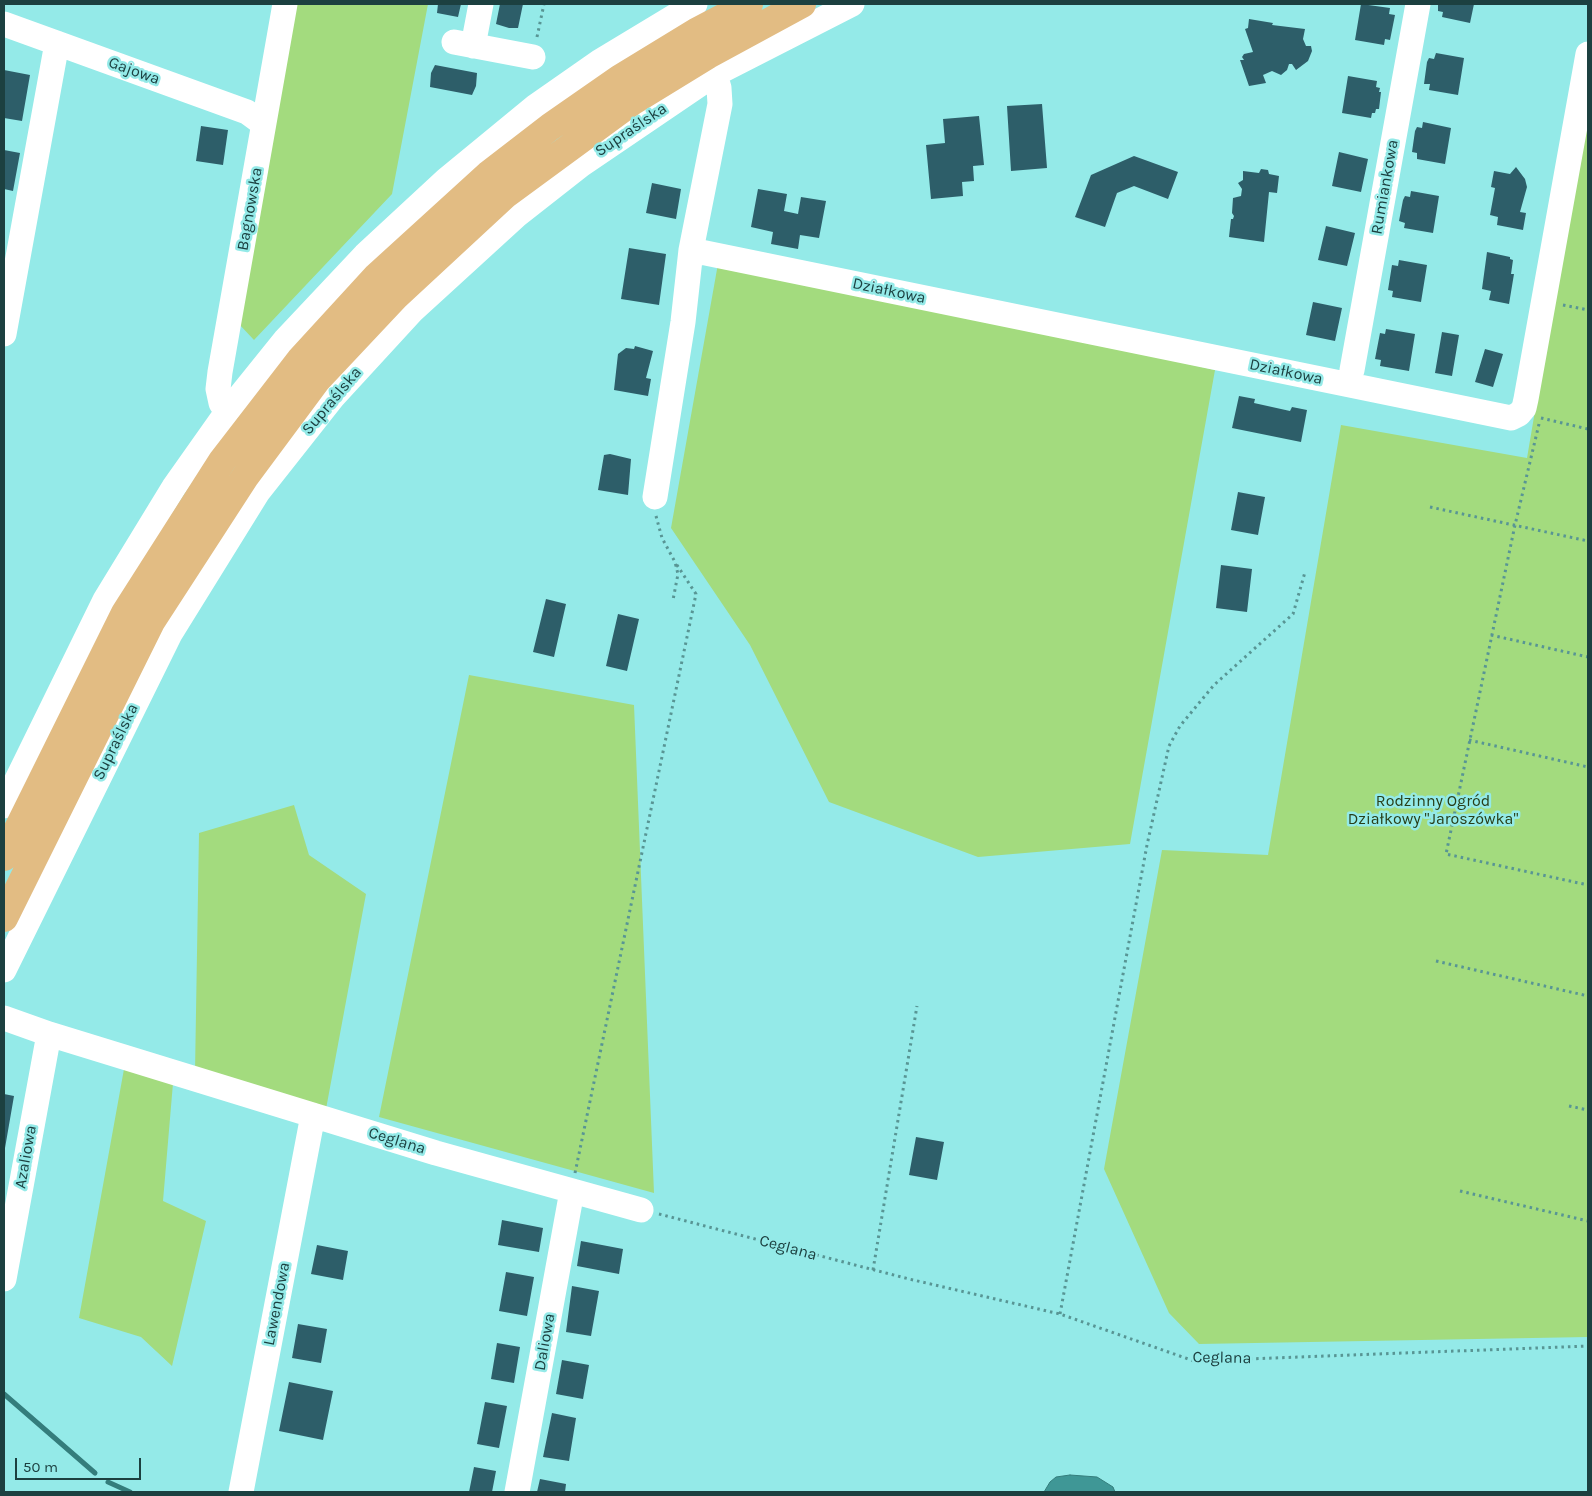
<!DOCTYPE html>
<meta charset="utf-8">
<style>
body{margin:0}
#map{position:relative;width:1592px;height:1496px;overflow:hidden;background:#94eae8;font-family:Karla,sans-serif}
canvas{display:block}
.frame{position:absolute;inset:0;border:5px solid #1c4040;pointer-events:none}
.scale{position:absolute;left:15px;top:1458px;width:126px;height:22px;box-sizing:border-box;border:2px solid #1c4040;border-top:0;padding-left:6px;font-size:15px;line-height:18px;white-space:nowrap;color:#1c4040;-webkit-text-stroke:4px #94eae8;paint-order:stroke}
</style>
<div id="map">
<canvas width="1592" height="1496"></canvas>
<div class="frame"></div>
<div class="scale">50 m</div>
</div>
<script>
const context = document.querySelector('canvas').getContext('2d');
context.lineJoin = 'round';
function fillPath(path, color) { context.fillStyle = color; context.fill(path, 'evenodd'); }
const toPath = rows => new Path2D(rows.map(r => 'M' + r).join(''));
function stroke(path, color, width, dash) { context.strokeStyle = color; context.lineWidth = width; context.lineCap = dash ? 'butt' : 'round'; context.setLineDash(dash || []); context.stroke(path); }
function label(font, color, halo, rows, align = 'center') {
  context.font = font + ' Karla,sans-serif'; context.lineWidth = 5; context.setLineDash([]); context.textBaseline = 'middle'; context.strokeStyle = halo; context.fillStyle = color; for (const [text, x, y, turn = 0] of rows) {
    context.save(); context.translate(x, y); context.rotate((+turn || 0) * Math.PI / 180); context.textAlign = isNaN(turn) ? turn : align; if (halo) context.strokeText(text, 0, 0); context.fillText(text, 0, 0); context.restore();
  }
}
fillPath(toPath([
 [290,4,428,4,392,194,254,340,238,323],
 [1588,99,1588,1337,1199,1344,1169,1313,1104,1169,1162,850,1268,855,1341,425,1527,458],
 [719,258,1215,370,1130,844,978,857,829,802,750,645,671,528],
 [469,675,634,705,654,1193,379,1117],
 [294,805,309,855,366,894,326,1109,195,1072,199,833],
 [124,1069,173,1083,163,1201,206,1221,172,1366,141,1337,79,1318]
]), '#a3db7e');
const water = toPath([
 [1070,1475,1097,1477,1113,1487,1115,1492,1044,1492,1050,1482,1056,1477,1070,1475]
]);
fillPath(water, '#3f9796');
stroke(water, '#347d7c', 1);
stroke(toPath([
 [4,1394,95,1473],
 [108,1482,130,1492]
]), '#347d7c', 5);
fillPath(toPath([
 [438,4,461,4,458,17,437,13],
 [500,4,523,4,518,28,509,28,496,24],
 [1361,4,1390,8,1389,14,1395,15,1390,40,1385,39,1384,45,1355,40],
 [1438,4,1474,4,1470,23,1442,17,1443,12,1438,11],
 [1249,19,1273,23,1272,25,1305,29,1303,39,1306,46,1311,46,1312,51,1308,61,1296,70,1292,64,1289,64,1287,70,1281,75,1272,71,1263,75,1266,83,1249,86,1240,60,1244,60,1242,57,1244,54,1253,52,1245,29,1248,28],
 [1436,53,1464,58,1458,95,1429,90,1430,84,1424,84,1427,62,1429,58,1434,59],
 [435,65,477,73,476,86,472,95,430,87,431,73],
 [4,70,30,75,22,121,4,118],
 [1348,76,1377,81,1376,87,1380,88,1379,92,1381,92,1379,109,1376,109,1375,113,1372,113,1371,118,1342,113],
 [1042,104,1047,168,1011,171,1007,106],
 [979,116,984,165,973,166,974,181,962,182,963,196,931,199,926,145,945,143,943,119],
 [1423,122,1451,128,1445,164,1417,159,1417,153,1412,152,1415,131,1417,127,1422,128],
 [201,126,228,130,223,165,196,161],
 [4,150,20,153,13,191,4,189],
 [1339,152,1368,159,1361,192,1332,186],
 [1134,156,1178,172,1168,199,1134,186,1117,193,1105,227,1075,217,1091,175],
 [1516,167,1525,179,1527,187,1520,212,1526,213,1523,230,1497,225,1498,217,1490,215,1495,188,1491,187,1494,171,1510,174],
 [1261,169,1268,170,1269,174,1279,176,1277,193,1269,192,1264,242,1229,237,1231,219,1233,219,1234,216,1232,213,1233,198,1241,196,1242,189,1238,183,1243,180,1243,171,1259,173],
 [652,183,681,189,676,219,646,213],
 [758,189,787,194,784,211,798,214,801,197,826,201,819,238,800,235,798,249,771,244,773,232,751,227],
 [1411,191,1439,196,1433,233,1404,228,1405,223,1399,221,1403,200,1405,196,1410,197],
 [1326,226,1355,233,1347,266,1318,260],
 [629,248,666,254,659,305,621,299],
 [1487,252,1510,257,1510,259,1513,260,1511,274,1514,274,1509,304,1489,300,1491,291,1482,289],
 [1399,260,1427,265,1421,302,1392,297,1393,291,1388,290,1392,265,1398,266],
 [1313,302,1342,308,1335,341,1306,335],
 [1386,329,1415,334,1409,371,1380,366,1381,360,1375,359,1380,333,1385,334],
 [1442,332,1459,335,1452,376,1435,373],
 [635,346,653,351,646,378,651,379,648,396,614,390,618,354,626,348,634,349],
 [1485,349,1503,354,1493,387,1475,382],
 [1239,396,1255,399,1254,403,1290,411,1292,407,1307,410,1301,442,1232,428],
 [610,454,631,459,628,495,598,490,604,455],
 [1238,492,1265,497,1258,535,1231,530],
 [1221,565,1252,569,1247,612,1216,608],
 [546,599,566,604,554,657,533,652],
 [618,614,639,619,627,671,606,666],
 [4,1094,14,1096,5,1148,4,1148],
 [916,1137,944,1142,937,1180,909,1175],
 [502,1220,543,1228,539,1252,498,1245],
 [581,1241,623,1249,619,1274,577,1266],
 [317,1245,348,1251,343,1280,311,1274],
 [506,1272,534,1277,527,1316,499,1311],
 [572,1286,599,1291,591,1336,566,1332],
 [298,1324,327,1329,321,1363,292,1358],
 [497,1343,520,1347,514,1383,491,1379],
 [562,1360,589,1365,583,1399,556,1394],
 [289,1382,333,1391,323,1440,279,1431],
 [485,1402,507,1406,499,1448,477,1444],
 [552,1413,576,1418,569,1461,543,1457],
 [474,1467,496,1471,492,1492,469,1492],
 [540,1479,566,1484,565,1492,537,1492]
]), '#2d5e69');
stroke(toPath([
 [537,37,544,4],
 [1563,305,1588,310],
 [1541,418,1588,429],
 [1539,424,1515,525,1446,854,1588,885],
 [1430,507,1588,541],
 [656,516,662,538,675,562,678,574,673,600],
 [1491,635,1588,657],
 [1469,740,1588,767],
 [1436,961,1588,996],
 [1569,1106,1588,1110],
 [575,1173,696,594,675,562],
 [1460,1191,1588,1221],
 [659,1214,909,1279,1060,1314,1194,1361,1588,1346],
 [873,1270,917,1006],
 [1060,1314,1147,845,1169,746,1180,726,1214,685,1293,614,1305,572]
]), '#589594', 3, [2.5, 4]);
stroke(toPath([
 [4,24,247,112,262,123],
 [454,42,533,57],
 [473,46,481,4],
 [691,250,1511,418,1519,414,1524,408,1526,399,1588,54],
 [4,334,57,43],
 [1352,370,1418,4],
 [227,412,221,403,218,389,220,372,285,4],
 [655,497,683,322,691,250,720,104,719,88,715,74],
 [4,806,105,600,174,487,227,412,285,340,365,255,446,180,536,106,599,62,695,4],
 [4,970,170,634,258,492,333,397,412,311,516,216,581,165,715,74,852,4],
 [4,1018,49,1034,436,1153,641,1210],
 [4,1279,49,1034],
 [241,1492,313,1115],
 [517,1492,572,1191]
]), '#fff', 25);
stroke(toPath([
 [4,857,125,613,222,461,300,360,377,276,489,174,550,127,619,79,696,32,749,4],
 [4,918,151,622,245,477,317,380,396,296,505,195,633,101,708,55,802,4]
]), '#e2bc83', 28);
label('16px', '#1c4040', '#94eae8', [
 ["Gajowa",134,71,20],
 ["Supraślska",631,130,-34],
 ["Rumiankowa",1385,187,-80],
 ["Bagnowska",250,209,-80],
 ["Działkowa",889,291,12],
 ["Działkowa",1286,372,12],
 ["Supraślska",332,401,-50],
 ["Supraślska",116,742,-64],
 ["Ceglana",397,1141,17],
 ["Azaliowa",26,1157,-80],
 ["Ceglana",788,1248,15],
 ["Lawendowa",277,1304,-79],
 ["Daliowa",545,1342,-80],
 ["Ceglana",1222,1358,1]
]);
label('16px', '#283e18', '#94eae8', [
 ["Rodzinny Ogród",1433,801],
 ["Działkowy \"Jaroszówka\"",1433,819]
]);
</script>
